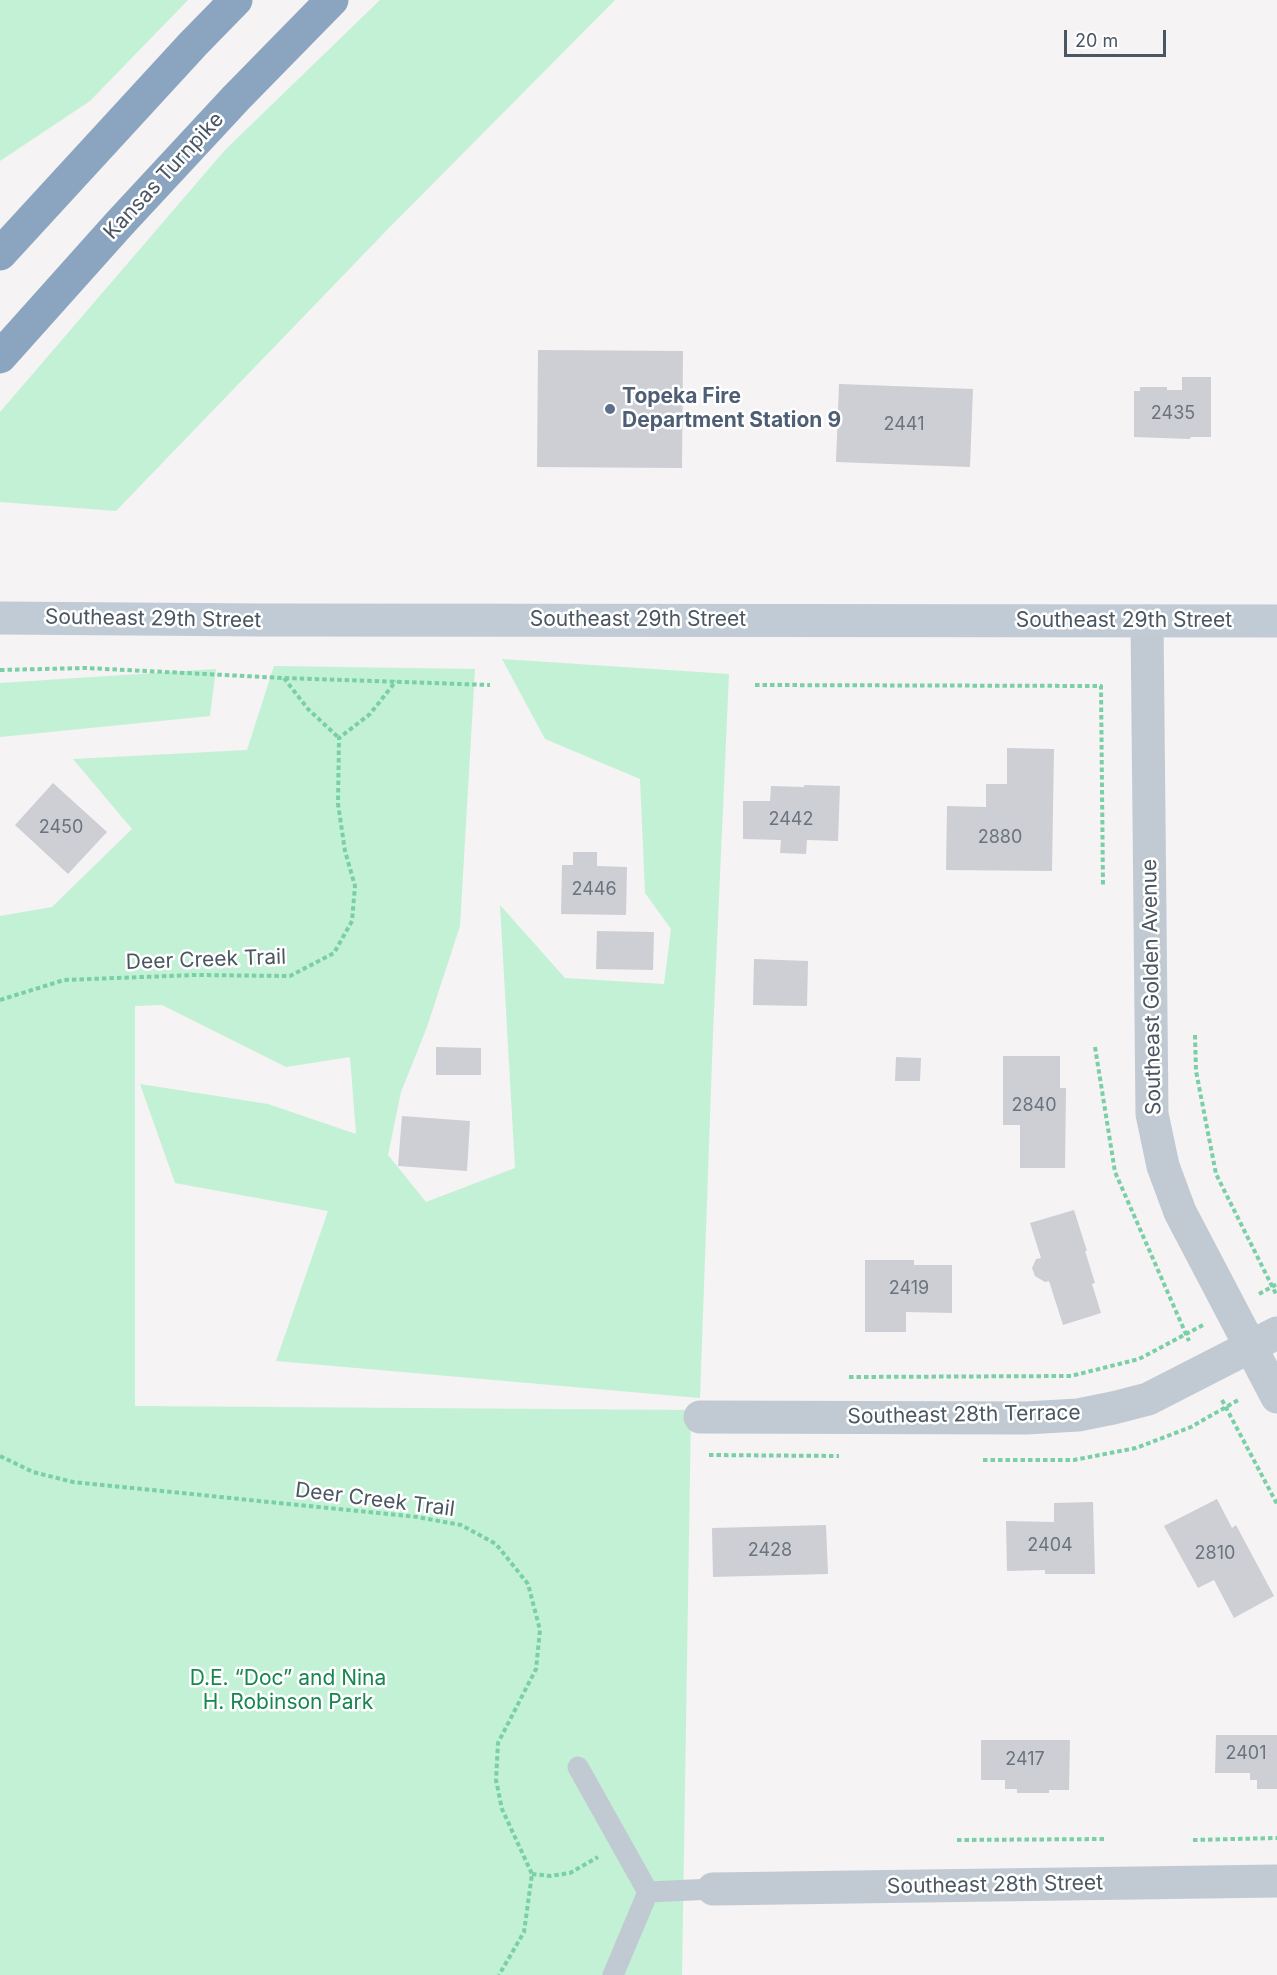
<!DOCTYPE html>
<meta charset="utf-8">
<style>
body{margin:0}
#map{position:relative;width:1277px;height:1975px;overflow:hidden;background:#f5f3f3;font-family:Inter,sans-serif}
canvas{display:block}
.scale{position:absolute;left:1064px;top:30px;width:102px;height:27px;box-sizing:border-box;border:3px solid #4a5661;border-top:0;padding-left:8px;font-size:18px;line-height:21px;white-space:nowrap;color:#4a5661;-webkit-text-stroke:4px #fff;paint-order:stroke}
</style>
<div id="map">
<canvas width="1277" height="1975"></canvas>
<div class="scale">20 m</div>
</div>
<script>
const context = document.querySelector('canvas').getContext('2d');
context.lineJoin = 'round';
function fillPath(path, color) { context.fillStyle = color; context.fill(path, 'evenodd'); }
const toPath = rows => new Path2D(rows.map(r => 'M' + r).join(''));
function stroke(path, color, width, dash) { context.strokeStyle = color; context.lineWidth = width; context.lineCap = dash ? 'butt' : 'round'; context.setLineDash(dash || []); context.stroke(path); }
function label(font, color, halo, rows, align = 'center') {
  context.font = font + ' Inter,sans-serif'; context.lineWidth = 5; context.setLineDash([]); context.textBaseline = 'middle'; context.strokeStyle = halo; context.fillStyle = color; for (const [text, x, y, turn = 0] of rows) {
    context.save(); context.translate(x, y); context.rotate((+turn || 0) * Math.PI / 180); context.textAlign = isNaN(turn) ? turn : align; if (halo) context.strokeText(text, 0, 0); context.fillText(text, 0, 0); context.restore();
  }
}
fillPath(toPath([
 [0,0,188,0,90,101,0,161],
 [380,0,615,0,386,231,116,511,0,502,0,412,225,150],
 [502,659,729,674,713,1032,700,1398,276,1361,328,1211,175,1183,140,1084,268,1104,356,1134,350,1057,286,1067,162,1005,135,1006,135,1406,691,1410,682,1975,0,1975,0,916,52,907,132,829,73,759,247,750,274,666,475,669,460,926,427,1027,401,1092,388,1155,426,1202,515,1168,500,905,565,978,664,984,671,929,645,893,640,779,545,739],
 [216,669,210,716,0,737,0,683]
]), '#c3f1d5');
fillPath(toPath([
 [538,350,683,351,682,468,537,467],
 [1182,377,1211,377,1211,437,1191,437,1190,439,1134,437,1134,391,1140,391,1140,387,1167,387,1167,390,1182,390],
 [839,384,973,389,970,467,836,462],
 [1007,748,1054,749,1052,871,946,870,947,806,986,807,986,784,1007,784],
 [53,783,107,832,68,874,15,825],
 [804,785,840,786,838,841,807,840,806,854,780,853,781,840,743,839,743,801,770,801,771,786,804,787],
 [573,852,597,852,597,866,627,867,626,915,561,914,562,865,573,865],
 [597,931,654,932,653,970,596,969],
 [754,959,808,961,807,1006,753,1005],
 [436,1047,481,1048,481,1075,436,1075],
 [1003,1056,1060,1056,1060,1088,1066,1088,1065,1168,1020,1168,1020,1125,1003,1125],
 [896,1057,921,1058,920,1081,895,1081],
 [402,1116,470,1121,467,1171,398,1166],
 [1074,1210,1087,1251,1085,1251,1095,1283,1092,1284,1101,1313,1063,1325,1049,1281,1045,1282,1035,1276,1032,1268,1036,1259,1041,1258,1030,1223],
 [865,1260,914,1260,914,1265,952,1265,952,1313,906,1312,906,1332,865,1332],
 [1217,1499,1232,1528,1236,1525,1274,1596,1234,1618,1214,1580,1198,1588,1164,1526],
 [1093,1502,1095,1574,1045,1574,1045,1570,1007,1571,1006,1521,1054,1522,1054,1503],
 [826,1525,828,1574,713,1577,712,1528],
 [1216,1735,1277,1735,1277,1789,1257,1789,1257,1780,1250,1780,1250,1773,1215,1773],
 [981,1740,1070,1740,1069,1790,1049,1790,1049,1793,1017,1793,1017,1789,1005,1789,1005,1780,981,1780]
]), '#cdcfd5');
stroke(toPath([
 [0,670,86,668,284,678,490,685],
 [284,678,308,709,339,738],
 [755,685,1101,686,1103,887],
 [0,1000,64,980,195,975,290,976,334,953,352,921,355,886,345,851,338,804,339,738,370,714,396,681],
 [1195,1035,1196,1071,1216,1174,1277,1296],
 [1095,1047,1115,1172,1189,1341],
 [1259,1294,1277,1284],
 [849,1377,1071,1376,1139,1359,1203,1325],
 [1222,1400,1277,1504],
 [709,1455,839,1456],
 [0,1456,33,1472,73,1482,417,1517,461,1525,496,1544,528,1584,540,1630,536,1669,498,1743,496,1780,502,1809,532,1874,524,1932,499,1975],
 [983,1460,1074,1460,1136,1448,1191,1427,1240,1399],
 [957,1840,1105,1839],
 [1193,1840,1277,1838],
 [532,1874,550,1876,570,1873,598,1857]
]), '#7ad0a6', 4, [4.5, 3]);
stroke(toPath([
 [578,1767,648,1892,613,1975],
 [648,1892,713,1889]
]), '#c1cad2', 21);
stroke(toPath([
 [1147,621,1152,1114,1163,1166,1180,1212,1277,1397],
 [700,1417,1026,1418,1078,1415,1113,1408,1148,1399,1277,1333],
 [713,1889,1277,1881]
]), '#c1cad2', 33);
stroke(toPath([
 [0,618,264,620,1277,621]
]), '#c1cbd6', 33);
stroke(toPath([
 [0,254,193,44,236,0],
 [0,357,119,224,236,98,332,0]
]), '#8ba5c1', 33);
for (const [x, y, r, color] of [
 [610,409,6,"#5c6f8a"]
]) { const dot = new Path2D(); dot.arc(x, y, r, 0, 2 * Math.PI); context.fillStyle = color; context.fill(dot); stroke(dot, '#fff', 2); }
label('18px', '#6b747e', null, [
 ["2435",1173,414],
 ["2441",904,425],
 ["2442",791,820],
 ["2450",61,828],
 ["2880",1000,838],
 ["2446",594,890],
 ["2840",1034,1106],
 ["2419",909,1289],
 ["2404",1050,1546],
 ["2428",770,1551],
 ["2810",1215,1554],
 ["2401",1246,1754],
 ["2417",1025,1760]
]);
label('21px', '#4a5661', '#fff', [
 ["Kansas Turnpike",164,176,-47],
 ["Southeast 29th Street",153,619,1],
 ["Southeast 29th Street",638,620],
 ["Southeast 29th Street",1124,621],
 ["Deer Creek Trail",206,960,-2],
 ["Southeast Golden Avenue",1152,987,-91],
 ["Southeast 28th Terrace",964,1415,-1],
 ["Deer Creek Trail",375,1500,7],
 ["Southeast 28th Street",995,1885,-1]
]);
label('bold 21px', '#4e5e75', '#fff', [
 ["Topeka Fire",622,397],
 ["Department Station 9",622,421]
], 'left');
label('21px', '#17864f', '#fff', [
 ["D.E. “Doc” and Nina",288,1679],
 ["H. Robinson Park",288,1703]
]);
</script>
